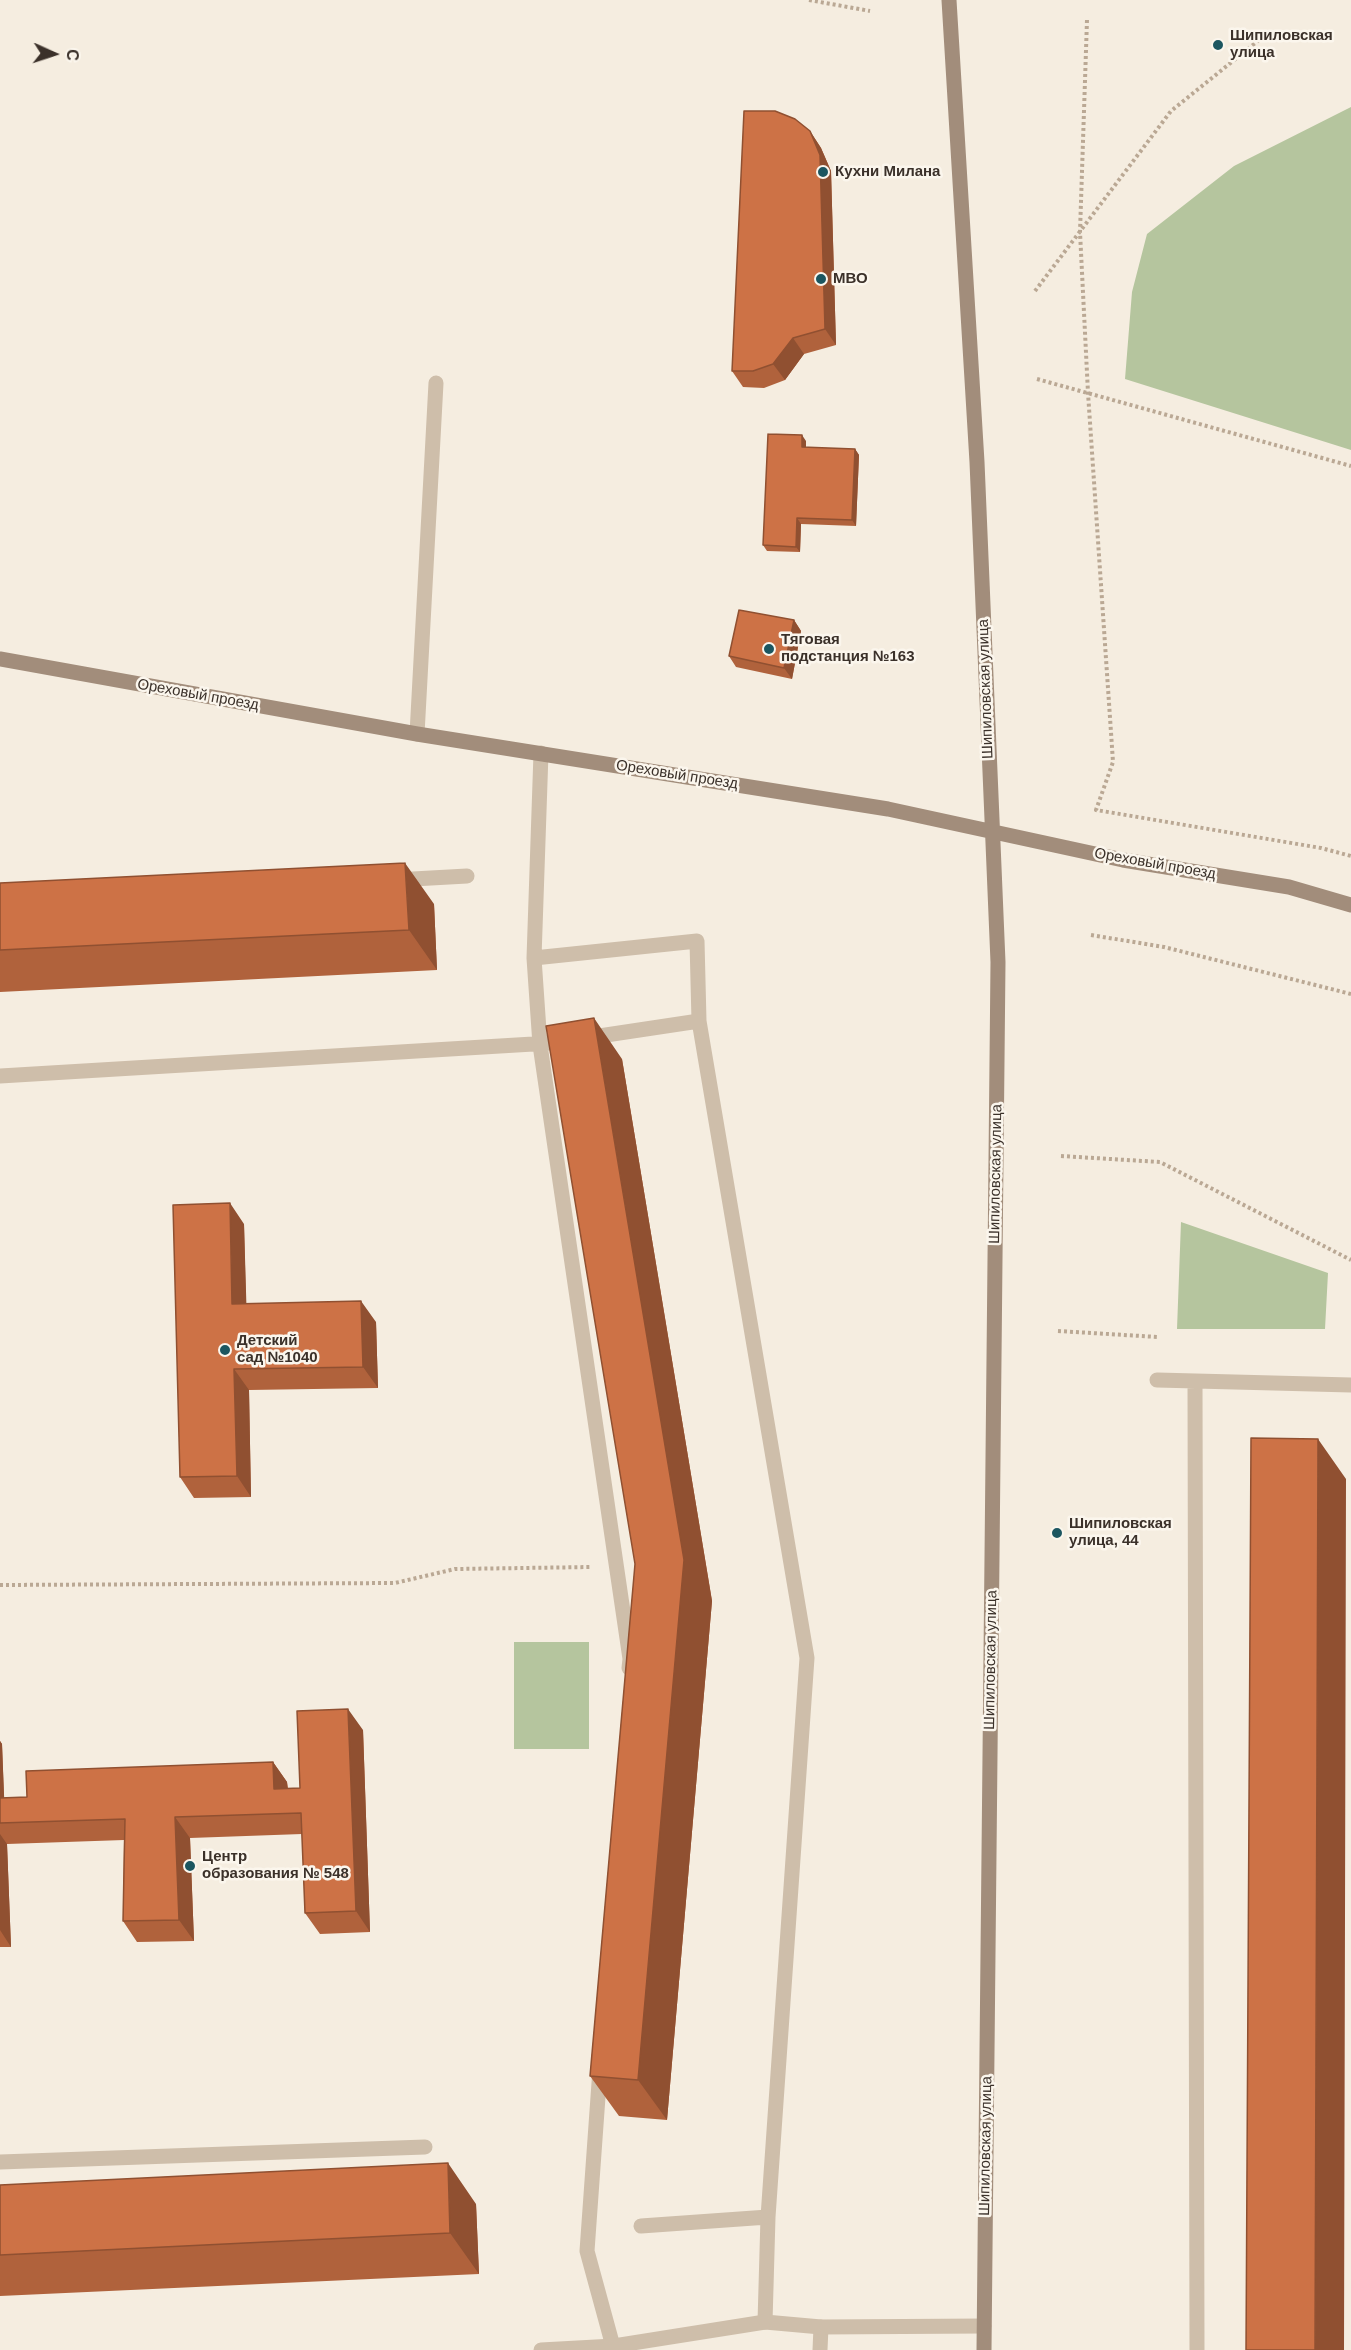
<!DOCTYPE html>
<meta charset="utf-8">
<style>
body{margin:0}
#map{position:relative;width:1351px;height:2350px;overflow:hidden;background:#f5ede0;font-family:Arial,sans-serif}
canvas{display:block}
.north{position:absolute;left:24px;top:24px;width:60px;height:60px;-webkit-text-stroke:4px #fbf6ed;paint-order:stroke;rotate:93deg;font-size:16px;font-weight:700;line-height:24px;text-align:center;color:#3b312a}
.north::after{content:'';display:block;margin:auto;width:21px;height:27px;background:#3b312a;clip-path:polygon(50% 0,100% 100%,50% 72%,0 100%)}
</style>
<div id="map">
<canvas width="1351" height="2350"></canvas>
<div class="north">С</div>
</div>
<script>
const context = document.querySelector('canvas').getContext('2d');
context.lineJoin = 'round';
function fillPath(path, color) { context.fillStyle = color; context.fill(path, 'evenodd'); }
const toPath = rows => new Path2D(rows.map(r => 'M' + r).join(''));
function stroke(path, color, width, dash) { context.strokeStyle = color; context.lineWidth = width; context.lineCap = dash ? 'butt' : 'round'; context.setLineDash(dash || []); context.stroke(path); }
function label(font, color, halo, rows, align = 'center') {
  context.font = font + ' Arial,sans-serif'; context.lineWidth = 5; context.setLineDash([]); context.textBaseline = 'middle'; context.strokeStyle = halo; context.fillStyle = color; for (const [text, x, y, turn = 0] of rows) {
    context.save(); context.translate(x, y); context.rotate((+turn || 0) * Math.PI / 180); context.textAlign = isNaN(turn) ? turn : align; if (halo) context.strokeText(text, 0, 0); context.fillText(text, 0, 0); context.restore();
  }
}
fillPath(toPath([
 [1351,107,1351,450,1125,379,1132,292,1147,234,1234,166],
 [1181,1222,1328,1273,1325,1329,1177,1329],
 [514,1642,589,1642,589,1749,514,1749]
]), '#b5c59e');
stroke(toPath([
 [809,0,870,11],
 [1087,20,1080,232,1088,393,1113,762,1096,810,1321,848,1351,856],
 [1035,291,1171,111,1259,40],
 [1037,379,1351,466],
 [1091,935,1164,947,1351,994],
 [1061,1156,1160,1162,1351,1260],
 [1058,1331,1158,1337],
 [0,1585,395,1583,455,1569,591,1567]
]), '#baa894', 4, [3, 3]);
stroke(toPath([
 [417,734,436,383],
 [541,753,534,958,540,1045,630,1659,629,1668],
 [395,880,467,876],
 [534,958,697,941,699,1021,586,1038],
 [699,1021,807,1658,768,2217,765,2322],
 [0,1076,550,1043],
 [1157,1380,1351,1385],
 [1195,1382,1197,2350],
 [600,2069,587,2251,614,2350],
 [0,2162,425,2147],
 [641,2226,768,2217],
 [820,2350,821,2327]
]), '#cebeaa', 15);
stroke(toPath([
 [541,2350,614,2346,765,2322,821,2327,984,2326]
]), '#cebeaa', 15);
stroke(toPath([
 [949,0,977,462,998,962,984,2350],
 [0,659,417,734,888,809,1123,860,1289,887,1351,905]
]), '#a28d7b', 15);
fillPath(toPath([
 [810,131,821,148,831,171,836,345,804,354,785,380,764,388,743,387,732,371],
 [806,441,806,448,855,449,859,455,856,526,801,524,800,552,767,551,763,545],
 [794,620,801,631,792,679,736,667,729,656],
 [0,883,434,904,437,970,0,992],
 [622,1059,712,1601,667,2120,619,2116,590,2076,635,1564],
 [244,1224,246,1304,376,1322,378,1388,249,1390,251,1497,194,1498,180,1477],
 [363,1730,370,1932,320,1934,305,1913,302,1834,190,1838,194,1941,137,1942,123,1921,124,1840,7,1844,11,1947,0,1947,0,1741,2,1744,4,1798,27,1797,273,1762,287,1782,288,1788,300,1788],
 [0,2185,476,2204,479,2274,0,2296]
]), '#b0623c');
fillPath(toPath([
 [810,131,821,148,831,171,836,345,825,329],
 [793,338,804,354,785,380,773,364],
 [802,435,806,441,806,453,802,447],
 [855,449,859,455,856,526,852,520],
 [797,518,801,524,800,552,796,547],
 [794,620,801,631,792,679,784,668],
 [405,863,434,904,437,970,409,930],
 [594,1018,622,1059,712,1601,667,2120,638,2080,684,1560],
 [230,1203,244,1224,247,1325,232,1304],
 [361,1301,376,1322,378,1388,363,1367],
 [234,1369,249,1390,251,1497,237,1476],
 [1318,1439,1346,1479,1344,2350,1315,2350],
 [348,1709,363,1730,370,1932,356,1911],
 [0,1741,2,1744,5,1819,0,1812],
 [273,1762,287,1782,289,1809,274,1789],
 [175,1817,190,1838,194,1941,179,1920],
 [0,1834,7,1844,11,1947,0,1930],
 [448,2163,476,2204,479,2274,450,2233]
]), '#905031');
const building = toPath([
 [744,111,775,111,795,119,810,131,820,155,825,329,793,338,773,364,753,371,732,371,744,111],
 [768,434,802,435,802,447,855,449,852,520,797,518,796,547,763,545,768,434],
 [739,610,794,620,784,668,729,656,739,610],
 [405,863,409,930,0,950,0,883,405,863],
 [594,1018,684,1560,638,2080,590,2076,635,1564,546,1026,594,1018],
 [230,1203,232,1304,361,1301,363,1367,234,1369,237,1476,180,1477,173,1205,230,1203],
 [1251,1438,1318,1439,1315,2350,1246,2350,1251,1438],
 [348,1709,356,1911,305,1913,301,1813,175,1817,179,1920,123,1921,125,1819,0,1823,0,1798,27,1797,26,1771,273,1762,274,1789,300,1788,297,1711,348,1709],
 [448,2163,450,2233,0,2255,0,2185,448,2163]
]);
fillPath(building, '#cd7246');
stroke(building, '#905031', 1.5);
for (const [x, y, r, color] of [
 [1218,45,6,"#1c5660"],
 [823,172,6,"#1c5660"],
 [821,279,6,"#1c5660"],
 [769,649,6,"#1c5660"],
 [225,1350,6,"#1c5660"],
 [1057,1533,6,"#1c5660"],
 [190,1866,6,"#1c5660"]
]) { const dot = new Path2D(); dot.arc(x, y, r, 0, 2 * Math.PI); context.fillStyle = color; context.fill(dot); stroke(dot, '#fbf6ed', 2); }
label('bold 15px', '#3b312a', '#fbf6ed', [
 ["Шипиловская",1230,36],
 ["улица",1230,53],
 ["Кухни Милана",835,172],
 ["МВО",833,279],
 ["Тяговая",781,640],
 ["подстанция №163",781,657],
 ["Детский",237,1341],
 ["сад №1040",237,1358],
 ["Шипиловская",1069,1524],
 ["улица, 44",1069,1541],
 ["Центр",202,1857],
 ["образования № 548",202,1874]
], 'left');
label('15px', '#3b312a', '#fbf6ed', [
 ["Шипиловская улица",986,689,-92],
 ["Ореховый проезд",198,695,10],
 ["Ореховый проезд",677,775,9],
 ["Ореховый проезд",1155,864,10],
 ["Шипиловская улица",996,1174,-89],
 ["Шипиловская улица",991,1660,-89],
 ["Шипиловская улица",986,2146,-89]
]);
</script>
